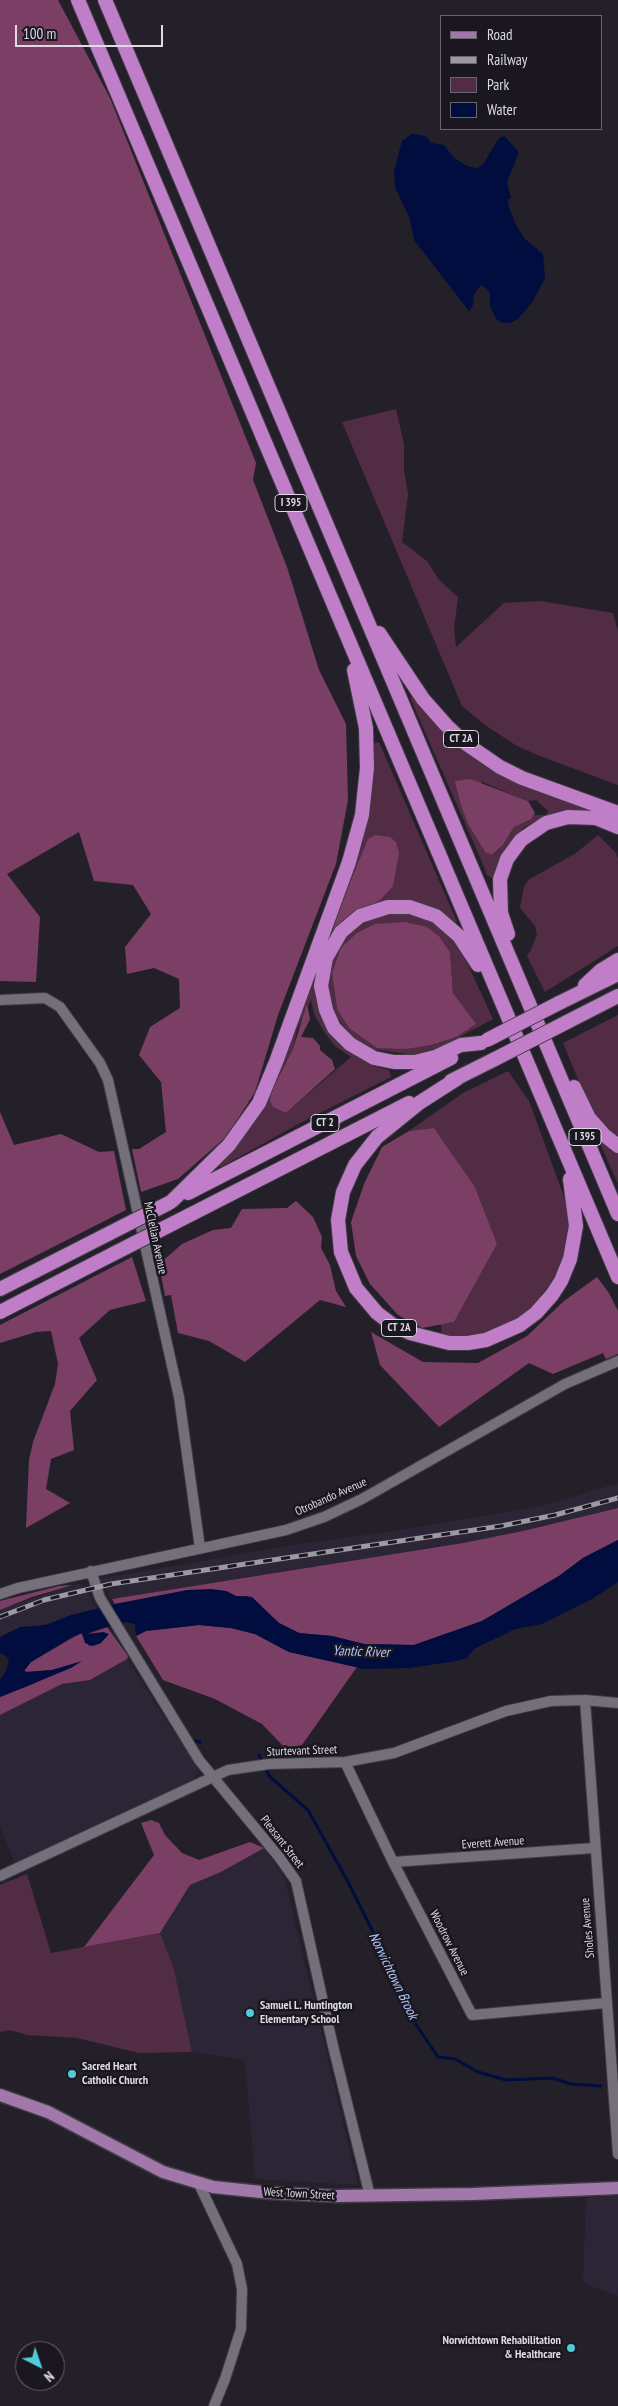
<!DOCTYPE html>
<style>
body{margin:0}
#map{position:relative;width:618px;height:2406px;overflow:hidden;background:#24202a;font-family:"PT Sans Narrow",sans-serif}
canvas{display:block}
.legend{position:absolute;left:440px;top:15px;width:162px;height:115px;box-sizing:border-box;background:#1b1721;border:1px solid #69656e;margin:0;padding:6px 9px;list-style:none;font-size:15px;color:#dddae2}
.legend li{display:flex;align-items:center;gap:10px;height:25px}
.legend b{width:25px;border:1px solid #69656e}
.north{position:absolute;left:15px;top:2341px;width:50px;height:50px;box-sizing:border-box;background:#1b1721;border:1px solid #69656e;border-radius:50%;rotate:139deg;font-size:14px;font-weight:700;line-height:20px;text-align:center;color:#dddae2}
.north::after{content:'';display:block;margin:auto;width:18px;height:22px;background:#52cbd8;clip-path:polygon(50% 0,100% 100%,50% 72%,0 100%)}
.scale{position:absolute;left:15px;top:25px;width:148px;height:22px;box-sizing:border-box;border:2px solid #dddae2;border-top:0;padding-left:6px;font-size:15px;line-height:18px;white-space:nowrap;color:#dddae2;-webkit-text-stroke:4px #1b1721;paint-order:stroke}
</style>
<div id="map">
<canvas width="618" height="2406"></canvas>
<ul class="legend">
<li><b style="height:6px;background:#a178a9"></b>Road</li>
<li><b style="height:6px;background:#9d99a2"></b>Railway</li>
<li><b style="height:14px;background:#522c44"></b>Park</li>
<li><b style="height:14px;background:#010c3f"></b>Water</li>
</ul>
<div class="north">N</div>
<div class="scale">100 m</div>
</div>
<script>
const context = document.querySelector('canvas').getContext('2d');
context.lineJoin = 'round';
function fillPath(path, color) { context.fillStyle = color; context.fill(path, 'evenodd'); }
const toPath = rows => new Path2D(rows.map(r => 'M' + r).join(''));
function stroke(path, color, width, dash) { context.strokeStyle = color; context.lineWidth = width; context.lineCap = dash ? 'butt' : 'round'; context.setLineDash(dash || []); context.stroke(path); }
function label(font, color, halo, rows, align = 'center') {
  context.font = font + ' "PT Sans Narrow",sans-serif'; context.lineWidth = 5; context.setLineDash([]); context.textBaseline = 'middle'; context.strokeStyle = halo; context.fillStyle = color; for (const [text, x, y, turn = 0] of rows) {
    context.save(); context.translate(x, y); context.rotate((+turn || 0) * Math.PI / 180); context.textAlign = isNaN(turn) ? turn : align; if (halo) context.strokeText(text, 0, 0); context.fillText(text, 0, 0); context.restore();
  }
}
fillPath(toPath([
 [618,1483,618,1508,523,1531,463,1543,112,1599,99,1579,294,1545,407,1529,546,1505],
 [81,1583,97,1609,0,1637,0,1609],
 [127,1659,199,1771,193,1780,15,1864,0,1825,0,1715,62,1684,90,1680],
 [264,1848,284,1876,358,2185,255,2179,245,2060,192,2052,181,2002,160,1933,190,1885,221,1872],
 [618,2196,618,2296,583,2283,586,2198]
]), '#2c2535');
fillPath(toPath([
 [396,409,404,444,404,470,408,494,402,542,427,561,439,580,458,597,454,629,456,647,504,603,540,601,613,613,618,631,618,785,540,756,517,746,485,725,462,706,342,422],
 [411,696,416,697,476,755,594,809,592,813,540,819,523,828,509,843,492,878,487,875,482,862,411,700],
 [482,782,528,801,536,800,548,811,546,815,533,815,514,827,503,845,493,855,485,852,468,824],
 [379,742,457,922,452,922,439,912,414,901,389,900,374,906,332,939,327,937,337,907,357,860,366,827,374,743],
 [598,835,616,853,618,859,618,946,545,992,527,956,531,950,537,934,535,926,520,908,524,887,528,880,576,853],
 [404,913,428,919,449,934,462,952,493,1019,441,1047,413,1055,372,1049,351,1036,336,1016,329,996,327,972,345,936,374,917],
 [427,927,439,936,450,952,453,993,468,1016,456,1037,406,1049,349,1028,337,1009,332,973],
 [315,973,317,975,318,1008,332,1035,354,1054,374,1066,389,1070,391,1077,302,1122,221,1167,216,1164,249,1130,266,1100],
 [311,1000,315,1016,325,1033,335,1046,351,1057,286,1113,271,1092,293,1049,297,1030],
 [618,1015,618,1139,606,1129,589,1106,563,1043],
 [508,1071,529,1101,567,1205,569,1233,565,1257,542,1298,526,1314,506,1327,483,1335,467,1337,442,1335,441,1324,454,1322,497,1244,475,1187,434,1128,409,1131,463,1093],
 [599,1141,618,1152,618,1183,614,1175],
 [27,1874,51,1953,160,1933,173,1966,192,2052,139,2053,77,2038,27,2035,10,2030,0,2032,0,1885]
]), '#522c44');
fillPath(toPath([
 [0,0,58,0,110,98,256,463,253,480,287,567,319,670,346,724,348,800,336,864,278,1015,255,1092,226,1137,178,1179,141,1192,132,1149,139,1149,166,1132,161,1082,139,1055,150,1027,180,1008,179,979,154,968,127,974,125,947,151,914,133,885,94,881,79,832,7,874,40,917,36,982,0,981],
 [470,779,528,801,535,813,531,819,514,827,503,845,492,855,485,852,468,824,460,802,455,781],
 [375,835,390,837,396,842,399,853,393,886,381,899,336,930,331,929,368,839],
 [404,922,427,927,439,936,450,952,453,993,476,1024,456,1037,431,1045,406,1049,377,1048,349,1028,337,1009,332,973,341,948,357,933,375,924],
 [307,1004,310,1019,301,1037,313,1038,320,1046,320,1050,332,1060,335,1069,286,1113,273,1107,270,1101,271,1092,293,1049],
 [0,1112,14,1145,61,1134,99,1152,114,1151,126,1210,0,1274],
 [434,1128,475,1187,497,1244,454,1322,422,1328,398,1315,370,1284,356,1256,351,1222,364,1184,382,1147,409,1131],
 [296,1201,313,1217,322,1237,321,1248,330,1265,336,1291,346,1307,320,1300,245,1362,209,1341,178,1333,171,1295,165,1296,159,1264,182,1244,213,1230,231,1228,242,1209,287,1208],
 [132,1257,146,1301,110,1310,79,1338,97,1380,70,1411,74,1450,51,1459,46,1489,70,1503,26,1528,29,1460,33,1442,55,1384,58,1364,51,1331,36,1332,0,1343,0,1325],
 [597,1277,609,1293,618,1311,618,1354,606,1359,603,1353,553,1374,529,1363,439,1427,380,1365,371,1332,423,1362,478,1363,527,1336,564,1301],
 [618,1508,618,1540,583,1558,559,1576,482,1621,414,1645,364,1644,332,1636,299,1633,279,1623,248,1596,236,1596,226,1591,188,1590,115,1604,112,1599,463,1543,523,1531],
 [73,1585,32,1597,0,1610,0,1601,59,1586],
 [199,1625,231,1628,255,1634,289,1652,357,1667,302,1745,285,1748,262,1724,215,1699,163,1680,136,1636,145,1631],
 [107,1627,128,1656,127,1659,90,1680,62,1684,0,1715,0,1697,33,1684,78,1663,52,1670,25,1672,25,1667,31,1662,81,1633,89,1646,101,1643,98,1633,88,1634],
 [151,1820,159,1823,165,1835,182,1853,199,1860,250,1842,264,1848,221,1872,190,1885,160,1933,84,1947,154,1855,141,1823]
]), '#7b3f66');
fillPath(toPath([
 [412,134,426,136,431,143,444,145,454,158,469,167,478,168,484,163,498,139,504,136,519,152,507,182,511,199,508,199,509,208,515,223,525,239,543,254,545,278,533,301,518,319,510,323,502,323,496,319,490,306,490,294,486,288,481,285,474,294,473,305,469,311,414,240,410,219,395,187,394,171,402,141],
 [618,1540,618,1582,615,1584,592,1599,542,1624,515,1629,474,1649,467,1658,456,1661,409,1668,364,1669,289,1652,255,1634,231,1628,199,1625,146,1631,136,1636,135,1624,125,1622,90,1632,88,1634,103,1632,109,1634,101,1643,93,1646,85,1643,82,1633,70,1638,31,1662,24,1671,28,1672,52,1670,82,1661,71,1668,0,1697,0,1680,6,1671,9,1661,6,1656,0,1653,0,1637,20,1627,46,1625,71,1615,115,1604,188,1590,211,1589,226,1591,236,1596,252,1597,279,1623,299,1633,332,1636,364,1644,414,1645,482,1621,559,1576,583,1558]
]), '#010c3f');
stroke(toPath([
 [195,1741,200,1742],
 [259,1755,270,1777,308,1810,347,1880,395,1976,413,2020,438,2057,455,2059,478,2072,506,2080,552,2078,571,2084,601,2086]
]), '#010c3f', 3);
const minor = toPath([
 [0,1000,45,998,60,1007,100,1063,108,1080,179,1397,200,1548],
 [91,1571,100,1598,199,1760,279,1857,296,1881,333,2046,370,2196],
 [0,1594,18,1588,286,1530,324,1517,362,1499,565,1384,618,1361],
 [585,1700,618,2154],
 [345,1762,393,1862,472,2015,606,2003],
 [393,1862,594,1848],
 [0,1876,228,1770,269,1764,345,1762,394,1753,506,1711,551,1701,585,1700,618,1703],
 [199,2184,237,2264,242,2289,241,2329,225,2379,214,2406]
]);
const major = toPath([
 [0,2095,48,2112,163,2172,213,2187,271,2193,336,2196,473,2194,618,2188]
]);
const highway = toPath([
 [78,0,618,1277],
 [105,0,618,1214],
 [379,633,423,699,446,725,465,743,500,767,522,778,618,813],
 [508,934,501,913,500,879,507,859,521,840,546,823,568,817,596,818,618,827],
 [478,965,459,936,436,916,410,907,388,907,360,916,341,932,326,958,321,986,326,1010,334,1028,350,1044,374,1058,394,1062,415,1062,435,1057,461,1045,481,1043],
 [585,985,600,971,618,960],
 [559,1003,618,974],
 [567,1022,618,996],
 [458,1078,419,1103,377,1137,355,1165,343,1192,338,1220,341,1252,356,1288,377,1313,393,1325,410,1333,449,1343,468,1343,486,1340,520,1325,536,1313,552,1295,561,1281,570,1259,576,1226,570,1179],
 [451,1081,495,1059],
 [574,1087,589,1118,604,1135,618,1146],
 [188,1193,451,1058],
 [172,1201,229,1145,259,1103,276,1062,349,862,362,815,367,768,366,728,354,670],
 [174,1223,409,1103],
 [0,1289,110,1233],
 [0,1312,115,1253]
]);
stroke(minor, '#3f3c45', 12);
stroke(major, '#3f3c45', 15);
stroke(highway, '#3f3c45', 16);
stroke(minor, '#746f7b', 10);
stroke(major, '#a178a9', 12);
stroke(highway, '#bf7ec7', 14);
const rail = toPath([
 [0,1617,44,1600,111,1584,501,1526,555,1515,618,1498]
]);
stroke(rail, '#9d99a2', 5);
stroke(rail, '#1b1721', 3, [9]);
const highwayBridge = toPath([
 [487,1040,559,1003],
 [495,1059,567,1022],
 [110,1233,169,1203],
 [115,1253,174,1223]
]);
stroke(highwayBridge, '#3f3c45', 16, []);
stroke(highwayBridge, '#bf7ec7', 14);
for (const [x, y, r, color] of [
 [250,2013,5,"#52cbd8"],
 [72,2074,5,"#52cbd8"],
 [571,2348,5,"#52cbd8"]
]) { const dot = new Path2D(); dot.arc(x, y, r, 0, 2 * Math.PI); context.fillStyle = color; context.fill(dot); stroke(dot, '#1b1721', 2); }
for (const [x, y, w] of [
 [291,503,32],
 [461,739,35],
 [325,1123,28],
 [585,1137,32],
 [399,1328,35]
]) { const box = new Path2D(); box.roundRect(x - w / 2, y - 8.5, w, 17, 4); context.fillStyle = '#1b1721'; context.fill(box); stroke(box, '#dddae2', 1); }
label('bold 11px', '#dddae2', null, [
 ["I 395",291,503],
 ["CT 2A",461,739],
 ["CT 2",325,1123],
 ["I 395",585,1137],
 ["CT 2A",399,1328]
]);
label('12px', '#dddae2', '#1b1721', [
 ["McClellan Avenue",155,1238,78],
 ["Otrobando Avenue",331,1497,-24],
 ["Sturtevant Street",302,1751,-2],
 ["Pleasant Street",282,1842,52],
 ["Everett Avenue",493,1843,-4],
 ["Sholes Avenue",588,1928,-95],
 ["Woodrow Avenue",449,1943,63],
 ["West Town Street",299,2194,3]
]);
label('bold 12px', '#dddae2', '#1b1721', [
 ["Samuel L. Huntington",260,2006],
 ["Elementary School",260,2020],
 ["Sacred Heart",82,2067],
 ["Catholic Church",82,2081],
 ["Norwichtown Rehabilitation",561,2341,"right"],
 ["& Healthcare",561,2355,"right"]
], 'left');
label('italic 14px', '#b0cafc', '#1b1721', [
 ["Yantic River",361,1652,2],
 ["Norwichtown Brook",393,1976,64]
]);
</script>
